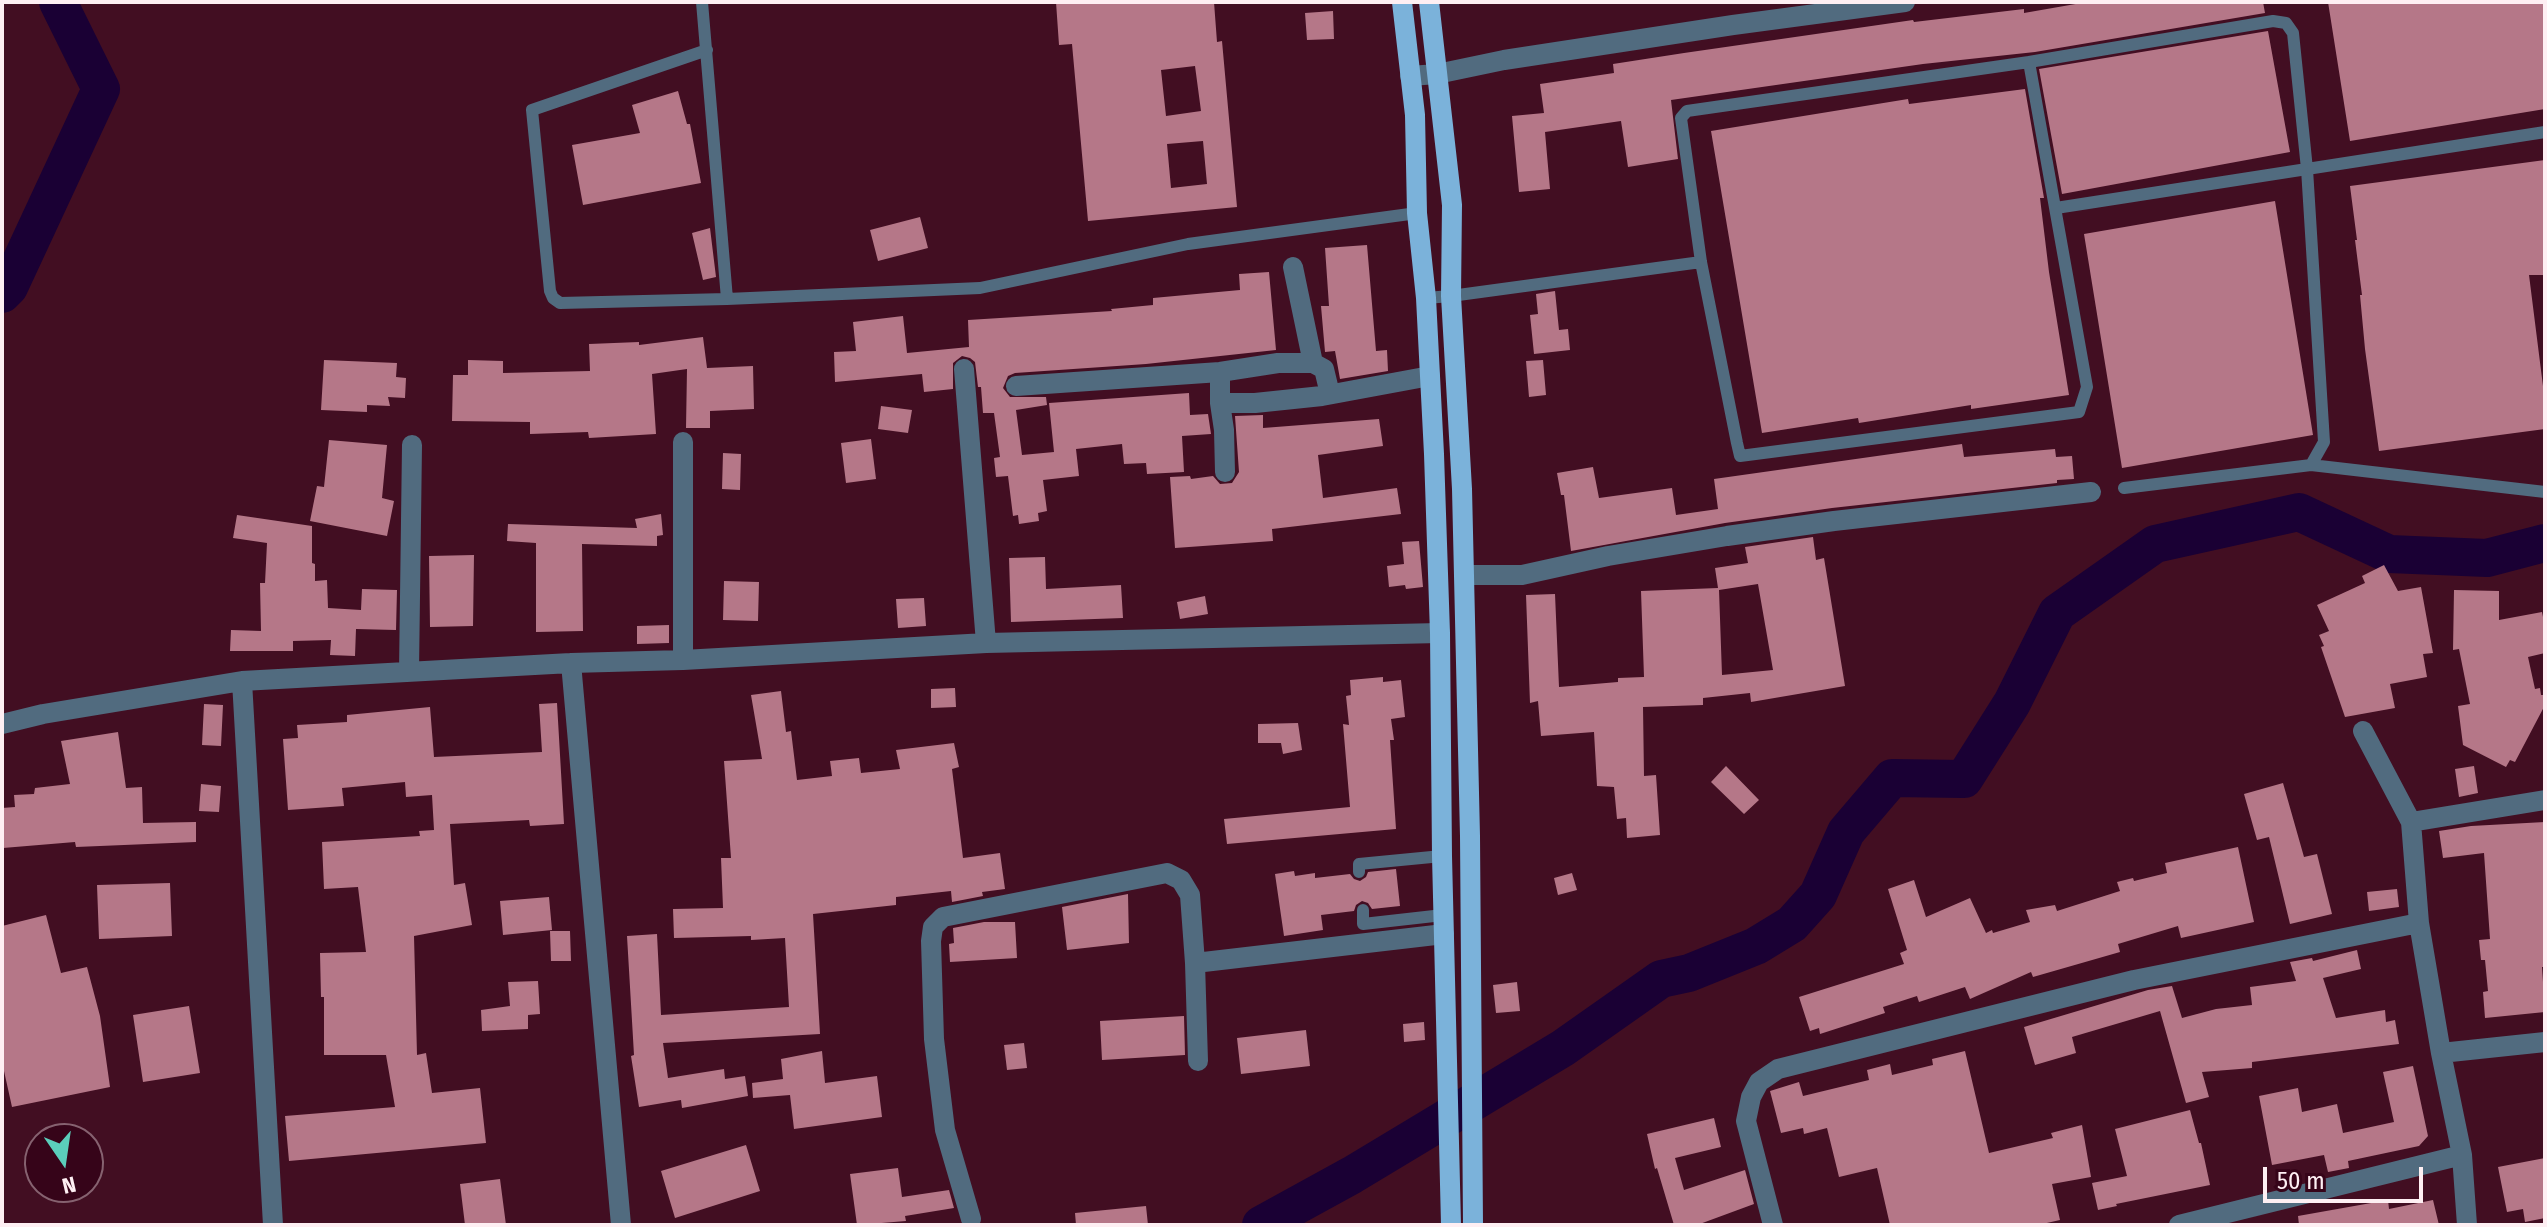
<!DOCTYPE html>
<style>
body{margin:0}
#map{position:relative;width:2547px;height:1227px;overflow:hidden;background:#420e22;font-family:"Fira Sans Condensed",sans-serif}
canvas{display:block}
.frame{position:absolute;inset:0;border:4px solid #feeff3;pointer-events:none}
.north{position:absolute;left:24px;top:1123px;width:80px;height:80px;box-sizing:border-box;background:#360419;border:2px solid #866270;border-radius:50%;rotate:167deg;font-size:22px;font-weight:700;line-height:32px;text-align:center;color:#feeff3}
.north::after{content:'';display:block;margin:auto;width:28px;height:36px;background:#5bcebb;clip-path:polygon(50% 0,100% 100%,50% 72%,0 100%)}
.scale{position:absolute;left:2263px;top:1167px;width:160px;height:36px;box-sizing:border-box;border:4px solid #feeff3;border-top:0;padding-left:10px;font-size:24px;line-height:28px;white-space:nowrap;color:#feeff3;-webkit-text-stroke:6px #360419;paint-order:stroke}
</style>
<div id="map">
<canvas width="2547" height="1227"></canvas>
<div class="frame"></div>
<div class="north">N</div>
<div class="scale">50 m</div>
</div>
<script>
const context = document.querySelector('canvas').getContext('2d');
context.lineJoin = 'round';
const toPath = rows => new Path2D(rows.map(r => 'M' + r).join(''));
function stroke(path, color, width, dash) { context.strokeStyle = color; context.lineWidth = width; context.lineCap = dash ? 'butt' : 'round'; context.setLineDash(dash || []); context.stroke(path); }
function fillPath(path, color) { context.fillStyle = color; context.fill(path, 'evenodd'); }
stroke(toPath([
 [2,294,9,287,101,89,58,2],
 [1261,1225,1352,1175,1563,1048,1661,979,1689,973,1756,946,1792,924,1818,895,1846,832,1892,778,1964,779,2012,703,2057,613,2155,544,2299,512,2389,554,2487,558,2545,543]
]), '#1a0034', 38);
fillPath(toPath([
 [1056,2,1214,2,1217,42,1222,41,1237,207,1088,221,1072,44,1059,45],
 [1195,66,1201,111,1166,116,1161,70],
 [1203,141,1207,184,1171,188,1167,144],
 [2087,2,2263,2,2265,13,2035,52,1923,64,1671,100,1678,159,1628,167,1621,121,1545,132,1550,189,1519,192,1512,116,1544,113,1540,84,1614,73,1613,64,1684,53,1913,20,1914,22,2024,9,2024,13],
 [2328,2,2545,2,2545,109,2350,141],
 [1333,11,1334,39,1307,40,1305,13],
 [2268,31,2290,152,2062,194,2039,69],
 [2025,89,2044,198,2040,198,2049,272,2069,395,1971,409,1971,405,1859,423,1858,418,1762,433,1711,131,1908,99,1909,104],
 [678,91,687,124,690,124,701,183,583,205,572,145,640,133,632,105],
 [2545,160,2545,275,2529,275,2545,402,2545,429,2379,451,2365,349,2360,295,2362,295,2355,240,2357,240,2350,186],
 [2275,201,2313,435,2122,468,2084,234],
 [920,217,928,248,878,261,870,230],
 [710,228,716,277,703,280,692,233],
 [1367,245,1376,351,1387,350,1388,371,1340,379,1335,351,1325,352,1321,306,1329,306,1325,248],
 [1269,272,1276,350,1146,364,1015,373,1008,376,1003,388,1010,397,1046,397,1047,405,1016,410,1022,455,1054,452,1049,403,1189,393,1190,415,1208,414,1211,434,1182,436,1184,472,1147,474,1146,463,1124,464,1122,444,1076,449,1079,476,1043,480,1047,511,1038,513,1039,521,1019,524,1018,515,1013,516,1008,476,996,477,994,458,1000,457,994,413,983,413,981,387,978,387,975,362,970,358,962,356,953,363,953,389,924,392,922,374,835,382,834,352,856,351,853,322,903,316,907,353,969,347,968,320,1112,311,1111,309,1153,305,1153,298,1240,290,1239,274],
 [1555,291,1559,330,1568,329,1570,350,1534,354,1530,315,1538,314,1536,294],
 [703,337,707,368,753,366,754,409,710,411,710,428,686,428,687,369,652,374,656,434,589,438,588,432,530,434,530,422,452,421,453,375,468,375,468,360,503,361,503,373,590,371,589,344,639,342,639,345],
 [324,360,397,363,396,377,406,378,405,398,388,397,390,406,367,405,367,412,321,410],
 [1543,360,1546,395,1529,397,1526,361],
 [881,406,912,410,908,433,878,429],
 [1263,415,1263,428,1379,419,1383,446,1318,455,1323,498,1397,488,1401,514,1272,529,1273,541,1175,548,1170,477,1190,476,1191,479,1213,476,1220,484,1232,483,1239,472,1235,416],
 [871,439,876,479,846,483,841,443],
 [329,440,387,445,382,498,394,501,387,536,310,521,317,486,324,487],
 [1962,444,1964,457,2055,449,2056,457,2072,456,2074,479,2057,480,2057,483,1832,508,1725,523,1571,551,1564,495,1561,495,1557,473,1593,467,1599,498,1672,488,1676,515,1718,509,1714,479],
 [723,453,741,454,740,490,722,489],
 [661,514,663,535,657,536,657,546,582,544,583,631,536,632,536,543,507,541,508,524,637,528,635,519],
 [237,515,312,526,312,563,315,564,315,581,327,580,328,608,361,610,362,589,397,590,396,630,356,629,355,656,330,655,331,640,293,641,293,651,230,651,231,630,261,631,260,583,265,583,267,543,233,538],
 [1813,537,1816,560,1824,558,1845,686,1751,702,1750,693,1703,698,1703,705,1643,707,1644,776,1656,775,1660,835,1627,838,1626,818,1617,819,1614,787,1597,786,1594,732,1541,736,1538,701,1530,703,1526,595,1555,594,1559,687,1618,682,1618,678,1644,677,1641,591,1718,588,1715,568,1748,563,1745,547],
 [1758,584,1773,670,1722,675,1719,590],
 [1419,541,1423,587,1406,589,1405,585,1389,587,1387,566,1404,564,1402,542],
 [474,555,473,626,430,627,429,556],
 [1045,557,1046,589,1121,585,1123,618,1011,622,1009,558],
 [2384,565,2398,591,2421,587,2433,653,2423,654,2427,677,2390,684,2395,708,2345,717,2321,647,2324,646,2319,635,2329,631,2317,605,2365,583,2362,576],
 [724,581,759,582,758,621,723,620],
 [2454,590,2499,591,2499,620,2542,612,2545,627,2545,653,2528,657,2535,689,2540,688,2541,695,2545,695,2545,705,2515,762,2510,760,2506,767,2463,745,2458,706,2470,704,2459,649,2453,650],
 [1205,596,1208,614,1180,619,1177,602],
 [924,598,926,626,898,628,896,599],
 [669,625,669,643,637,644,637,626],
 [1383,677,1383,682,1401,680,1405,717,1391,719,1394,740,1390,740,1396,829,1227,844,1224,819,1350,807,1343,724,1349,725,1346,696,1351,695,1350,680],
 [955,688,956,707,931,708,931,689],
 [781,691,786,732,791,731,797,780,832,776,830,761,859,758,861,773,900,769,896,750,954,743,959,767,952,769,963,858,1000,853,1005,889,982,892,983,896,952,902,951,891,896,897,896,905,813,914,820,1034,663,1043,668,1078,724,1069,725,1079,745,1076,748,1096,682,1108,681,1100,639,1107,631,1056,634,1055,627,936,657,934,661,1015,789,1007,785,938,751,940,751,936,674,938,673,909,723,908,721,858,731,858,724,761,762,759,751,695],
 [557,703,564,824,530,826,529,820,450,824,454,885,465,883,472,925,414,936,417,1055,426,1053,432,1093,480,1088,486,1143,289,1161,285,1116,395,1107,386,1055,324,1055,324,997,321,997,320,953,366,952,358,887,324,889,322,842,420,836,419,831,434,830,432,795,406,797,405,782,342,788,344,806,288,810,283,739,298,738,297,725,347,722,347,715,430,707,434,757,542,752,539,704],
 [204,704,223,705,221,746,202,745],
 [1298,723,1302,750,1283,754,1281,743,1258,743,1258,724],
 [118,732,126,788,142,787,143,823,196,822,196,842,76,847,75,842,3,848,2,808,15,807,14,795,34,794,35,788,70,784,61,741],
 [1726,766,1759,800,1744,814,1711,782],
 [2474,766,2478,793,2459,797,2455,769],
 [2283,783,2304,857,2317,854,2332,914,2290,924,2269,837,2257,840,2244,794],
 [201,784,221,786,219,812,199,811],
 [2545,822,2545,967,2542,967,2545,1012,2485,1018,2483,992,2488,991,2485,960,2481,960,2479,940,2490,939,2484,853,2443,858,2439,831,2471,826],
 [2238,847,2254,922,2181,938,2178,926,2118,944,2120,952,2033,977,2031,972,1970,999,1965,987,1919,1002,1917,996,1883,1007,1885,1013,1820,1034,1819,1028,1810,1031,1799,997,1904,964,1900,953,1907,950,1888,889,1914,880,1926,917,1970,898,1986,933,1992,930,1993,933,2030,922,2026,910,2055,905,2057,911,2120,891,2117,882,2133,878,2134,881,2167,873,2165,863],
 [1396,869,1400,906,1372,909,1368,903,1362,901,1356,905,1354,911,1321,915,1323,930,1284,936,1275,874,1294,871,1295,876,1315,873,1315,878,1350,874,1354,879,1360,881,1366,877,1368,872],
 [1572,873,1577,890,1558,895,1554,878],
 [170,883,172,936,99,939,97,885],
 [2397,889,2399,907,2369,911,2367,892],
 [1128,894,1129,943,1067,950,1062,907],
 [549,897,552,930,503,935,500,901],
 [46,915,61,973,87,967,100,1016,110,1087,12,1107,2,1062,2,926],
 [984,922,1015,922,1017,958,950,962,949,944,954,943,953,928],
 [550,931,570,931,571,961,551,961],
 [2357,950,2361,969,2323,978,2336,1018,2385,1010,2386,1022,2395,1020,2399,1044,2252,1062,2252,1068,2202,1072,2209,1097,2186,1103,2160,1011,2072,1037,2076,1053,2035,1065,2024,1027,2148,990,2172,986,2182,1018,2216,1009,2252,1005,2250,987,2296,981,2290,962,2312,958,2313,961],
 [538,981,540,1014,528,1015,528,1029,482,1031,481,1010,510,1006,508,982],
 [1517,982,1520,1011,1496,1013,1493,985],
 [189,1006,200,1073,143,1082,133,1015],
 [1184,1016,1185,1055,1102,1060,1100,1021],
 [1424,1022,1425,1040,1404,1042,1403,1024],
 [1306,1030,1310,1066,1241,1074,1237,1038],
 [1024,1043,1027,1068,1007,1070,1004,1045],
 [822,1051,825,1083,877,1076,882,1117,794,1129,790,1095,753,1098,752,1083,783,1079,781,1059],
 [1965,1051,1989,1153,2053,1138,2051,1133,2082,1125,2091,1177,2052,1184,2060,1220,2038,1225,1890,1225,1877,1168,1839,1177,1827,1128,1804,1134,1803,1128,1781,1133,1770,1091,1799,1082,1803,1096,1869,1080,1867,1070,1890,1064,1892,1075,1933,1065,1932,1059],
 [2413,1066,2428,1136,2419,1146,2348,1161,2349,1168,2328,1172,2324,1155,2272,1165,2259,1096,2298,1088,2302,1112,2337,1104,2343,1133,2394,1122,2383,1072],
 [2190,1110,2199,1143,2201,1143,2210,1185,2116,1204,2117,1206,2098,1210,2092,1183,2127,1176,2115,1129],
 [1714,1118,1721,1147,1675,1158,1684,1190,1745,1170,1754,1204,1697,1225,1674,1225,1657,1168,1655,1169,1647,1134],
 [746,1145,760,1191,675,1218,661,1171],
 [2545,1158,2545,1218,2525,1222,2523,1209,2507,1212,2498,1167],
 [898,1168,902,1197,949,1190,954,1208,905,1216,906,1221,857,1225,850,1174],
 [500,1179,506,1225,465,1225,460,1184],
 [2388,1200,2389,1209,2433,1200,2439,1225,2299,1225,2298,1216],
 [1146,1206,1148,1225,1076,1225,1075,1213]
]), '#b57788');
stroke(toPath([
 [702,2,727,299],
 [707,50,532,110,550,291,553,298,560,303,727,299,980,288,1188,244,1417,213],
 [2029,62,2087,387,2079,412,1740,456,1737,443,1701,262,1681,118,1687,111,2029,62,2273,21,2286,23,2293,33,2307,169,2324,442,2311,465,2124,488],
 [2056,208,2545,132],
 [1426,298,1451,296,1701,262],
 [2311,465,2545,492],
 [1359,872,1359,864,1442,856],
 [1363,910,1363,924,1443,915]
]), '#516b7f', 12);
stroke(toPath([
 [1410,76,1437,74,1504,60,1733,25,1905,2],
 [1293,267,1313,363],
 [964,369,986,643],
 [1220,372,1220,403,1224,430,1225,472],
 [1016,386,1220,372,1278,363,1313,363,1324,369,1330,394],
 [1220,403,1255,403,1322,396,1430,376],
 [683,442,683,660],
 [1465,575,1522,575,1608,556,1727,536,1834,521,2091,492],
 [571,663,621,1225],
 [409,672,412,445],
 [242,681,273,1225],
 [2,724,43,714,242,681,571,663,683,660,986,643,1440,633],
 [2363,731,2411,822,2419,923,2441,1053,2462,1155,2467,1225],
 [2411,822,2545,800],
 [1195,963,1444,934],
 [2441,1053,2545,1042],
 [971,1219,945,1130,934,1039,931,941,933,927,943,917,1167,873,1181,880,1190,895,1195,963,1198,1061],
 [1773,1225,1746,1121,1751,1097,1759,1082,1778,1069,2134,980,2419,923],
 [2179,1225,2462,1155]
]), '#516b7f', 20);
stroke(toPath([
 [1402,2,1415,115,1417,213,1426,298,1434,454,1440,633,1442,856,1451,1225],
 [1429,2,1452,205,1451,296,1462,489,1470,836,1473,1225]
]), '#7bb2da', 20);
</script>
